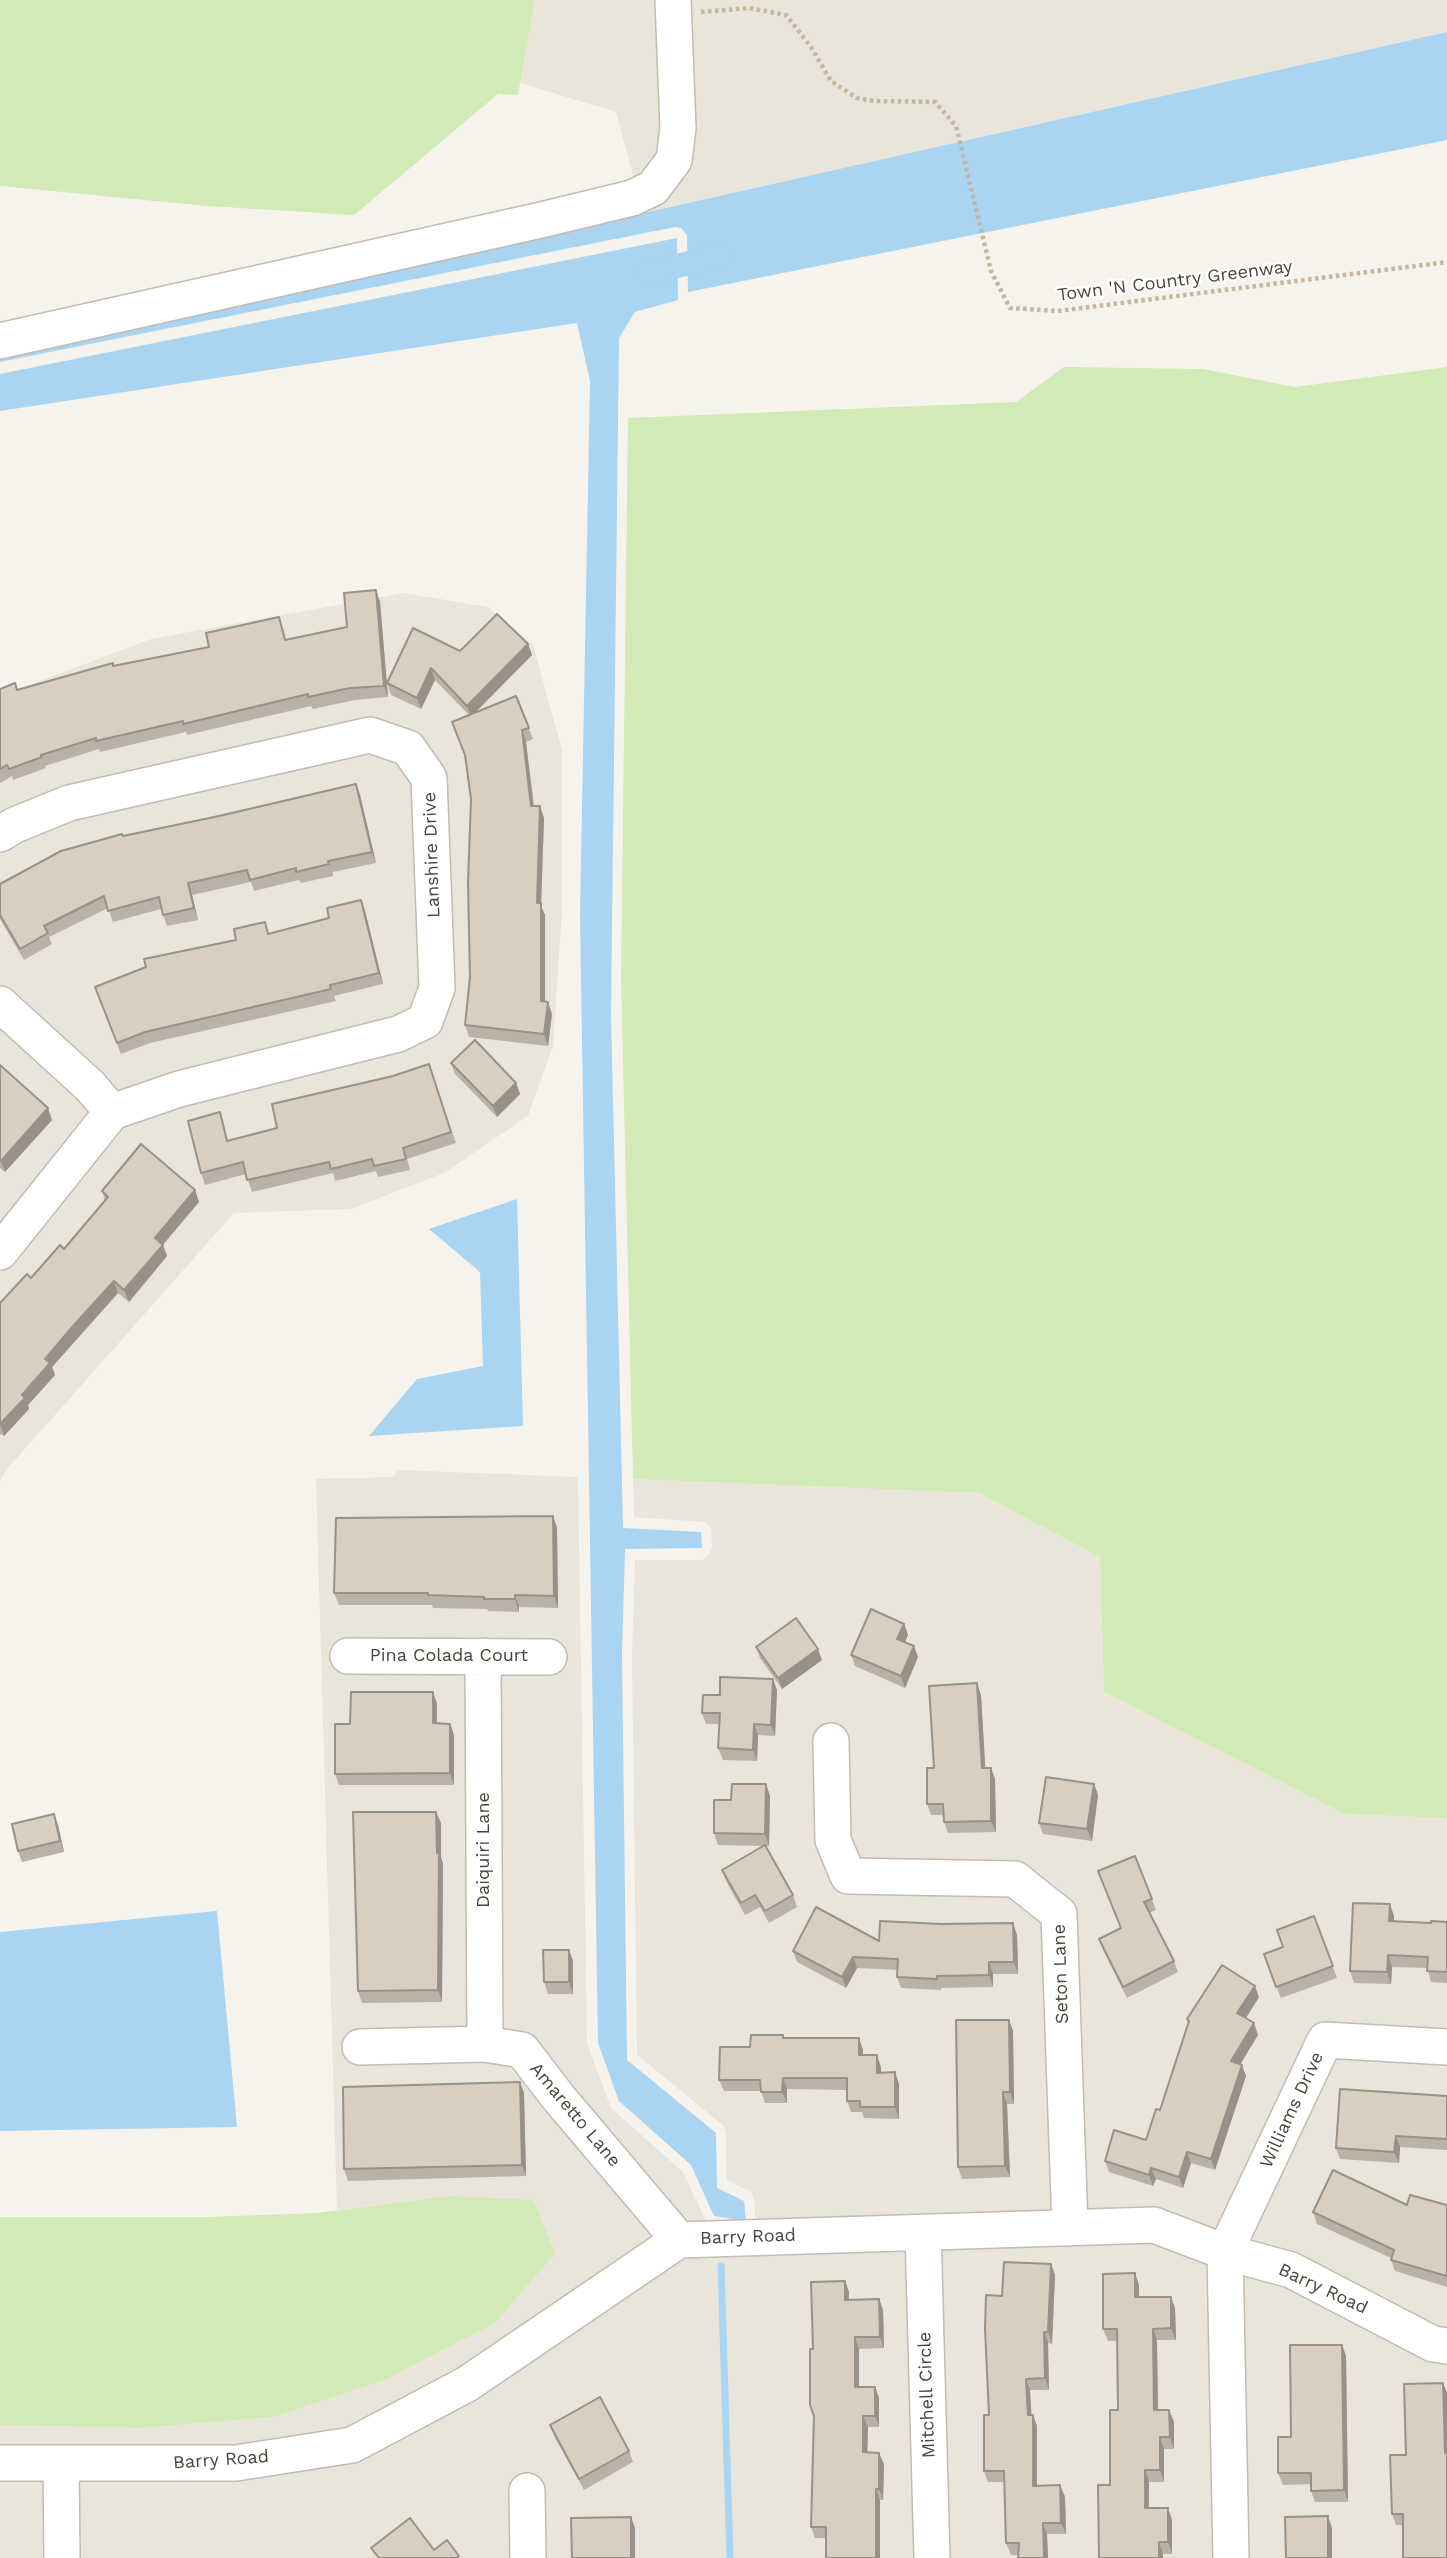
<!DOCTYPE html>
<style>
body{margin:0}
canvas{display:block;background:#f6f3ec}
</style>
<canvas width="1447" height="2558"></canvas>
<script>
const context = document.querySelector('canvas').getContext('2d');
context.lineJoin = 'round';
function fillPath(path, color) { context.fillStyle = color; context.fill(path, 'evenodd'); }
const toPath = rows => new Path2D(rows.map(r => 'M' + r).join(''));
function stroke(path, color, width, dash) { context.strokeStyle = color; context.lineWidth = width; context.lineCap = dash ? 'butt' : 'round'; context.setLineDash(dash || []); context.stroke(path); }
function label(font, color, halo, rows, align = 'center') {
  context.font = font + ' "Work Sans",sans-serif'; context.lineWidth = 5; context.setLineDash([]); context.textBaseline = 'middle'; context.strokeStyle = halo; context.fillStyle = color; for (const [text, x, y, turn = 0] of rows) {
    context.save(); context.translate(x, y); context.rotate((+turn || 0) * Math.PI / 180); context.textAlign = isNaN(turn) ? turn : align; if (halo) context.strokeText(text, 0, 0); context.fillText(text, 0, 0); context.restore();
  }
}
fillPath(toPath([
 [535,0,1447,0,1447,32,643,213,616,112,520,83],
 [404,593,488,607,533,645,562,750,562,909,553,1046,528,1116,444,1173,351,1209,234,1213,8,1468,0,1481,0,1273,119,1124,430,1034,417,740,0,818,0,696,151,639],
 [370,749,401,760,417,783,425,985,416,1011,115,1097,97,1076,0,986,0,849,72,816],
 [0,1020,95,1113,0,1232],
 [398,1470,578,1477,587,2043,611,2108,683,2172,708,2225,684,2226,497,2032,496,1670,561,1670,561,1644,336,1642,336,1669,472,1670,473,2030,348,2033,348,2060,484,2057,516,2063,660,2237,461,2372,348,2432,235,2453,0,2450,0,2425,142,2428,274,2417,385,2380,495,2323,449,2196,337,2210,316,1479,392,1477],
 [633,1479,979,1493,1100,1557,1104,1692,1345,1814,1447,1818,1447,2033,1325,2026,1219,2236,1081,2214,1066,1903,856,1862,845,1837,843,1727,819,1727,821,1840,837,1881,1011,1892,1047,1921,1057,2215,756,2224,754,2199,751,2192,727,2180,726,2133,724,2126,637,2055,632,1654,635,1560,702,1560,710,1554,712,1547,711,1528,705,1522,634,1517],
 [1332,2053,1447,2060,1447,2332,1243,2243],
 [1152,2239,1213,2262,1219,2558,945,2558,935,2245],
 [911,2245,920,2558,540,2558,538,2477,515,2478,515,2558,74,2558,73,2478,353,2459,684,2253],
 [1237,2269,1287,2283,1447,2359,1447,2558,1243,2558],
 [0,2477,49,2477,50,2558,0,2558]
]), '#eae5da');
fillPath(toPath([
 [0,0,535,0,518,95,498,94,354,215,207,206,0,186],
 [1064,367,1203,369,1295,387,1447,367,1447,1818,1345,1814,1104,1692,1100,1557,979,1493,633,1479,621,977,628,418,1016,402],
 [449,2196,533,2200,555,2253,495,2323,385,2380,274,2417,142,2428,0,2425,0,2217,205,2217,317,2213]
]), '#d2eab5');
fillPath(toPath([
 [1447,32,1447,140,688,292,687,235,681,228,675,227,0,362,0,358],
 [677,238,678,300,635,312,619,338,611,1014,623,1528,701,1532,702,1548,625,1549,622,1654,627,2060,716,2133,717,2188,744,2201,746,2221,714,2216,691,2165,619,2101,598,2043,580,915,590,381,577,323,0,411,0,374],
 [517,1199,523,1426,369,1436,417,1379,483,1366,480,1272,429,1229],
 [217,1911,237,2127,0,2131,0,1932]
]), '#a9d4f2');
stroke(toPath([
 [721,2266,730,2558]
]), '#a9d4f2', 7);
stroke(toPath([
 [644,274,718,256]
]), '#a9d4f2', 24);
const minor = toPath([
 [0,341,541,220,632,198,653,188,674,160,678,128,673,0],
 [0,834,15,825,69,803,370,735,408,748,429,778,437,988,425,1021,398,1034,179,1089,112,1112,90,1086,0,1004],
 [0,1252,112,1112],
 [348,1656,549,1657],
 [483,1656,485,2044],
 [831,1741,833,1840,848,1876,1015,1879,1059,1914,1070,2228],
 [360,2047,485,2044,522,2050,558,2097,679,2240],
 [923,2232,932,2558],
 [0,2463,236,2463,352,2445,467,2384,679,2240,1154,2225,1225,2252,1291,2270,1433,2344,1447,2346],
 [61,2464,62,2558],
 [527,2491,528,2558],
 [1231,2558,1225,2252,1325,2040,1447,2047]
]);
stroke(minor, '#c2bbae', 38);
stroke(toPath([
 [701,12,749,8,786,15,811,47,831,81,857,98,874,101,935,102,956,126,991,271,1010,308,1058,311,1447,262]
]), '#c4b79f', 4.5, [3.5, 3.5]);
stroke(minor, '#fff', 35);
fillPath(toPath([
 [376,590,380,602,388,697,355,700,313,709,311,706,187,735,186,732,100,752,99,749,45,766,46,768,13,780,12,776,0,783,0,689,17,690,114,666,209,647,283,628,286,640,347,627],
 [528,644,532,655,475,712,516,696,533,739,526,742,534,806,544,818,541,906,545,915,545,1002,552,1014,548,1046,469,1037,465,1025,470,977,471,799,469,715,435,680,421,709,391,695,387,683,460,651],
 [356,784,360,795,376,863,333,872,333,876,301,883,299,880,254,891,251,882,192,895,198,920,167,926,161,909,113,922,108,908,49,937,52,944,24,960,0,919,0,884,123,836,219,816],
 [361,900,365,911,383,984,334,996,336,1001,150,1043,121,1054,95,987,270,934,329,918],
 [451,1063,516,1083,520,1094,497,1117,455,1074],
 [429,1064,456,1143,407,1159,410,1170,378,1177,376,1171,335,1181,333,1173,252,1192,246,1174,205,1185,201,1173,220,1112,228,1141,277,1128,393,1076],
 [0,1065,52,1120,5,1172,0,1168],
 [195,1190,199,1202,163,1245,167,1256,129,1302,118,1293,52,1367,55,1375,28,1405,29,1409,4,1436,1,1434,0,1435,0,1303,64,1249,105,1201,102,1191],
 [553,1516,557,1528,558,1608,519,1607,519,1612,488,1611,487,1609,433,1608,432,1605,339,1605,334,1593],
 [904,1624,908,1635,905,1642,918,1657,905,1688,855,1666,851,1655],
 [756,1647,822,1660,782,1689,760,1658],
 [777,1690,775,1736,758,1735,757,1761,723,1760,718,1748,719,1724,706,1724,702,1713,720,1695],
 [433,1692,437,1704,437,1724,450,1724,454,1735,454,1785,339,1785,335,1774,350,1724],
 [981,1695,985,1768,991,1768,995,1779,996,1832,948,1833,944,1822,944,1815,931,1815,927,1804,934,1768],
 [766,1784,770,1796,769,1846,766,1846,793,1895,797,1907,769,1923,760,1907,745,1915,726,1881,722,1870,765,1846,718,1845,714,1833,731,1800],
 [1094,1784,1098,1795,1092,1841,1043,1834,1039,1823],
 [54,1814,58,1825,64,1852,22,1862,18,1851],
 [441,1823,441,1857,443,1864,442,2002,362,2003,358,1991],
 [1135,1856,1156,1910,1149,1913,1174,1961,1178,1972,1127,1998,1103,1950,1099,1939,1120,1929],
 [1314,1916,1337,1978,1281,1998,1264,1954,1283,1947],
 [1394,1916,1394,1921,1431,1923,1447,1922,1447,1983,1431,1982,1427,1968,1392,1967,1391,1984,1354,1983,1350,1971],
 [1013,1923,1017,1935,1018,1974,993,1974,993,1987,941,1988,941,1990,901,1988,897,1977,898,1970,857,1968,846,1988,797,1962,793,1951,879,1941,941,1924],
 [569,1950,573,1961,573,1994,548,1994,544,1982],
 [1259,1997,1246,2018,1258,2035,1240,2064,1246,2076,1215,2170,1191,2163,1183,2188,1156,2179,1153,2186,1109,2172,1105,2161,1146,2140,1160,2110,1188,2023,1187,2019],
 [1009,2020,1013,2031,1014,2104,1007,2104,1010,2177,962,2179,958,2167],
 [784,2038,863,2050,863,2055,881,2067,881,2073,895,2072,899,2084,899,2119,864,2118,862,2112,851,2112,847,2101,847,2090,787,2089,787,2103,765,2103,761,2091,724,2091,719,2080,750,2047],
 [524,2093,526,2176,348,2181,344,2169],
 [1447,2096,1447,2150,1400,2147,1399,2163,1340,2159,1336,2148],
 [1407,2205,1447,2205,1447,2287,1395,2271,1391,2260,1391,2258,1317,2224,1313,2212],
 [1051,2264,1055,2275,1052,2344,1048,2343,1049,2390,1030,2390,1031,2415,1033,2415,1037,2426,1037,2486,1060,2485,1065,2497,1066,2534,1047,2534,1048,2558,1018,2558,1018,2555,1011,2555,1006,2543,1005,2482,988,2482,984,2471,1002,2296],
 [845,2281,849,2292,849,2300,879,2299,883,2310,884,2348,859,2349,859,2387,875,2387,879,2398,879,2427,868,2427,867,2452,884,2464,883,2500,880,2500,880,2558,826,2538,815,2538,811,2527,814,2416,813,2349],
 [1139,2285,1139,2297,1175,2308,1176,2340,1157,2340,1158,2410,1169,2410,1174,2422,1174,2449,1164,2449,1164,2482,1149,2482,1149,2508,1168,2508,1172,2520,1172,2554,1163,2554,1163,2558,1099,2558,1110,2485,1118,2410,1117,2341,1108,2341,1103,2329],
 [1342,2345,1346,2356,1348,2502,1315,2502,1311,2491,1311,2484,1283,2485,1278,2473,1291,2437],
 [1443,2383,1447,2393,1447,2558,1403,2525,1396,2525,1392,2514],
 [550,2425,629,2451,633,2462,584,2490,554,2436]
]), '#bab2a6');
fillPath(toPath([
 [376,590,380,602,388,697,384,686],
 [528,644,532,655,471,717,467,706],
 [431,668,435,680,421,709,417,698],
 [522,730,526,742,535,818,531,806],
 [356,784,360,795,376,863,372,852],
 [540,806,544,818,541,906,545,915,545,1013,541,1001,537,903],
 [188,883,192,895,198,920,194,908],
 [361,900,365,911,383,984,379,973],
 [548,1002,552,1014,548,1046,544,1034],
 [516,1083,520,1094,497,1117,493,1106],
 [48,1108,52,1120,5,1172,1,1161],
 [195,1190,199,1202,159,1249,155,1238],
 [163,1245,167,1256,129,1302,124,1290],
 [114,1281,118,1293,52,1367,55,1375,28,1405,29,1409,4,1436,0,1424,45,1359,73,1326],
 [553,1516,557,1528,558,1608,554,1596],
 [515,1595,519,1607,519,1612,515,1599],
 [904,1624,908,1635,901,1650,897,1639],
 [914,1646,918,1657,905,1688,901,1676],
 [818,1649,822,1660,782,1689,778,1678],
 [773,1679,777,1690,775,1736,771,1725],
 [977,1683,981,1695,986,1779,982,1768],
 [433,1692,437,1704,437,1735,433,1723],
 [450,1724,454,1735,454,1785,450,1773],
 [754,1724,758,1735,757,1761,753,1750],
 [991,1768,995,1779,996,1832,991,1821],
 [766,1784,770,1796,769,1846,765,1834],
 [1094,1784,1098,1795,1092,1841,1087,1829],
 [436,1812,441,1823,441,1857,443,1864,442,2002,438,1990],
 [54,1814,58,1825,64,1852,60,1841],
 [1390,1904,1394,1916,1393,1933,1389,1921],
 [1013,1923,1017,1935,1018,1974,1014,1962],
 [569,1950,573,1961,573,1994,569,1982],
 [1388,1955,1392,1967,1391,1984,1387,1972],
 [853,1957,857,1968,846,1988,842,1977],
 [989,1962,993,1974,993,1987,989,1975],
 [1255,1986,1259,1997,1242,2024,1237,2013],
 [1009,2020,1013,2031,1014,2104,1010,2092],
 [1254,2023,1258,2035,1235,2073,1231,2061],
 [859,2038,863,2050,863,2067,859,2055],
 [877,2055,881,2067,881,2084,877,2073],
 [1242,2065,1246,2076,1215,2170,1211,2159],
 [895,2072,899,2084,899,2119,895,2107],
 [783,2078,787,2089,787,2103,782,2092],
 [520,2082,524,2093,526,2176,522,2165],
 [1003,2092,1007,2104,1010,2177,1005,2166],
 [1396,2136,1400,2147,1399,2163,1394,2152],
 [1187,2152,1191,2163,1183,2188,1179,2177],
 [1151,2168,1156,2179,1153,2186,1149,2175],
 [1051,2264,1055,2275,1052,2344,1048,2332],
 [1135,2273,1139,2285,1139,2309,1135,2297],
 [845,2281,849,2292,849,2311,845,2300],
 [1171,2297,1175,2308,1176,2340,1171,2328],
 [879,2299,883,2310,884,2348,880,2337],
 [1153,2329,1157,2340,1158,2421,1154,2410],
 [1044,2332,1048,2343,1049,2390,1045,2378],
 [855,2337,859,2349,859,2398,855,2387],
 [1342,2345,1346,2356,1348,2502,1344,2490],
 [1026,2379,1030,2390,1032,2426,1028,2415],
 [1443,2383,1447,2393,1447,2458,1445,2453],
 [875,2387,879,2398,879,2427,875,2416],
 [1169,2410,1174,2422,1174,2449,1170,2437],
 [1033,2415,1037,2426,1037,2497,1033,2486],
 [863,2416,868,2427,867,2464,863,2452],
 [1160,2437,1164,2449,1164,2482,1160,2470],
 [879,2453,884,2464,883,2500,879,2489],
 [1145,2470,1149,2482,1149,2520,1145,2508],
 [1060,2485,1065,2497,1066,2534,1061,2523],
 [876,2489,880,2500,880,2558,876,2558],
 [1168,2508,1172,2520,1172,2554,1168,2542],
 [1328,2516,1332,2528,1332,2558,1328,2558],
 [631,2517,635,2528,635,2558,631,2558],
 [1043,2523,1047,2534,1048,2558,1044,2558],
 [1159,2542,1163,2554,1163,2558,1159,2558]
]), '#979187');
const building = toPath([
 [376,590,384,686,350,688,308,697,308,694,183,724,183,721,96,741,96,738,41,755,42,757,9,769,7,765,0,769,0,689,15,683,17,690,113,663,113,666,209,647,206,633,279,617,285,640,347,627,344,593,376,590],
 [497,614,528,644,467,706,431,668,417,698,387,683,413,628,460,651,497,614],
 [516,696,529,728,522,730,531,806,540,806,537,903,541,903,541,1001,548,1002,544,1034,465,1025,470,977,468,882,471,799,465,755,452,722,516,696],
 [356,784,372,852,328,861,329,864,296,872,296,868,250,880,247,870,188,883,194,908,163,915,159,897,108,911,104,896,44,926,48,933,20,949,0,915,0,884,61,851,122,834,123,836,219,816,356,784],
 [361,900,379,973,330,985,331,989,145,1032,117,1043,95,987,146,967,144,959,236,940,234,929,265,922,268,934,329,918,327,908,361,900],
 [475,1040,516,1083,493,1106,451,1063,475,1040],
 [429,1064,451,1132,403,1148,406,1159,374,1166,372,1159,331,1169,329,1162,247,1180,243,1162,201,1173,188,1121,220,1112,227,1141,277,1128,272,1104,393,1076,429,1064],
 [0,1065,48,1108,1,1161,0,1160,0,1065],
 [141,1144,195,1190,155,1238,163,1245,124,1290,114,1281,73,1326,45,1359,50,1363,22,1395,25,1398,0,1424,0,1303,27,1274,31,1278,60,1245,64,1249,108,1197,102,1191,141,1144],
 [553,1516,554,1596,515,1595,515,1599,484,1599,484,1597,428,1595,428,1593,334,1593,336,1518,553,1516],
 [871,1609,904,1624,897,1639,914,1646,901,1676,851,1655,871,1609],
 [796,1618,818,1649,778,1678,756,1647,796,1618],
 [720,1677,773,1679,771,1725,754,1724,753,1750,718,1748,720,1713,702,1713,703,1695,720,1695,720,1677],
 [977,1683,982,1768,991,1768,991,1821,944,1822,943,1804,927,1804,927,1768,934,1768,929,1686,977,1683],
 [351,1692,433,1692,433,1723,450,1724,450,1773,335,1774,335,1724,350,1724,351,1692],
 [1046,1777,1094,1784,1087,1829,1039,1823,1046,1777],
 [732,1784,766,1784,765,1834,714,1833,714,1800,731,1800,732,1784],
 [353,1812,436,1812,437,1853,439,1853,438,1990,358,1991,353,1812],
 [54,1814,60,1841,18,1851,12,1824,54,1814],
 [765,1845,793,1895,765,1911,755,1895,741,1903,722,1870,765,1845],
 [1135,1856,1152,1899,1144,1902,1174,1961,1123,1987,1099,1939,1121,1928,1098,1871,1135,1856],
 [1353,1903,1390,1904,1389,1921,1431,1923,1431,1921,1447,1922,1447,1972,1427,1971,1428,1957,1388,1955,1387,1972,1350,1971,1353,1903],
 [816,1907,879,1941,880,1921,941,1924,1013,1923,1014,1962,989,1962,989,1975,937,1976,937,1979,897,1977,898,1959,853,1957,842,1977,793,1951,816,1907],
 [1314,1916,1333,1966,1276,1987,1264,1954,1283,1947,1277,1930,1314,1916],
 [543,1950,569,1950,569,1982,544,1982,543,1950],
 [1222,1965,1255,1986,1237,2013,1254,2023,1231,2061,1242,2065,1211,2159,1187,2152,1179,2177,1151,2168,1149,2175,1105,2161,1114,2130,1146,2140,1156,2109,1160,2110,1189,2021,1187,2019,1222,1965],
 [956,2020,1009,2020,1010,2092,1003,2092,1005,2166,958,2167,956,2020],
 [751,2035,783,2035,783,2038,859,2038,859,2055,877,2055,877,2073,895,2072,895,2107,860,2107,860,2101,847,2101,847,2078,783,2078,782,2092,761,2092,760,2080,719,2080,720,2047,750,2047,751,2035],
 [520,2082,522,2165,344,2169,343,2087,520,2082],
 [1340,2089,1447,2096,1447,2139,1396,2136,1394,2152,1336,2148,1340,2089],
 [1333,2170,1407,2205,1410,2195,1447,2205,1447,2276,1391,2260,1394,2250,1313,2212,1333,2170],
 [1004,2262,1051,2264,1048,2332,1044,2332,1045,2378,1026,2379,1028,2415,1033,2415,1033,2486,1060,2485,1061,2523,1043,2523,1044,2558,1018,2558,1019,2543,1006,2543,1004,2471,984,2471,984,2415,989,2415,985,2329,986,2295,1002,2296,1004,2262],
 [1135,2273,1135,2297,1171,2297,1171,2328,1153,2329,1154,2410,1169,2410,1170,2437,1160,2437,1160,2470,1145,2470,1145,2508,1168,2508,1168,2542,1159,2542,1159,2558,1099,2558,1098,2485,1110,2485,1110,2410,1118,2410,1117,2329,1103,2329,1103,2274,1135,2273],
 [845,2281,845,2300,879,2299,880,2337,855,2337,855,2387,875,2387,875,2416,863,2416,863,2452,879,2453,879,2489,876,2489,876,2558,826,2558,826,2527,811,2527,814,2416,810,2405,810,2349,813,2349,811,2282,845,2281],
 [1290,2345,1342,2345,1344,2490,1311,2491,1311,2473,1278,2473,1278,2437,1291,2437,1290,2345],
 [1443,2383,1445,2453,1447,2453,1447,2558,1403,2558,1403,2514,1392,2514,1390,2455,1406,2455,1404,2384,1443,2383],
 [600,2397,629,2451,579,2479,550,2425,600,2397],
 [1328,2516,1328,2558,1286,2558,1285,2517,1328,2516],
 [631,2517,631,2558,572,2558,571,2518,631,2517],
 [410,2518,434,2550,447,2540,459,2556,456,2558,379,2558,371,2548,410,2518]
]);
fillPath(building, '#d8cfc1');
stroke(building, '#979187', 2);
label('18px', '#4b4439', '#fff', [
 ["Town 'N Country Greenway",1175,281,-7],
 ["Lanshire Drive",432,855,-92],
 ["Pina Colada Court",449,1656],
 ["Daiquiri Lane",484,1850,-90],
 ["Seton Lane",1061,1974,-92],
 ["Williams Drive",1292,2110,-65],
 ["Amaretto Lane",575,2115,50],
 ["Barry Road",748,2237,-2],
 ["Barry Road",1323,2289,25],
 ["Mitchell Circle",927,2395,-92],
 ["Barry Road",221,2460,-4]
]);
</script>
